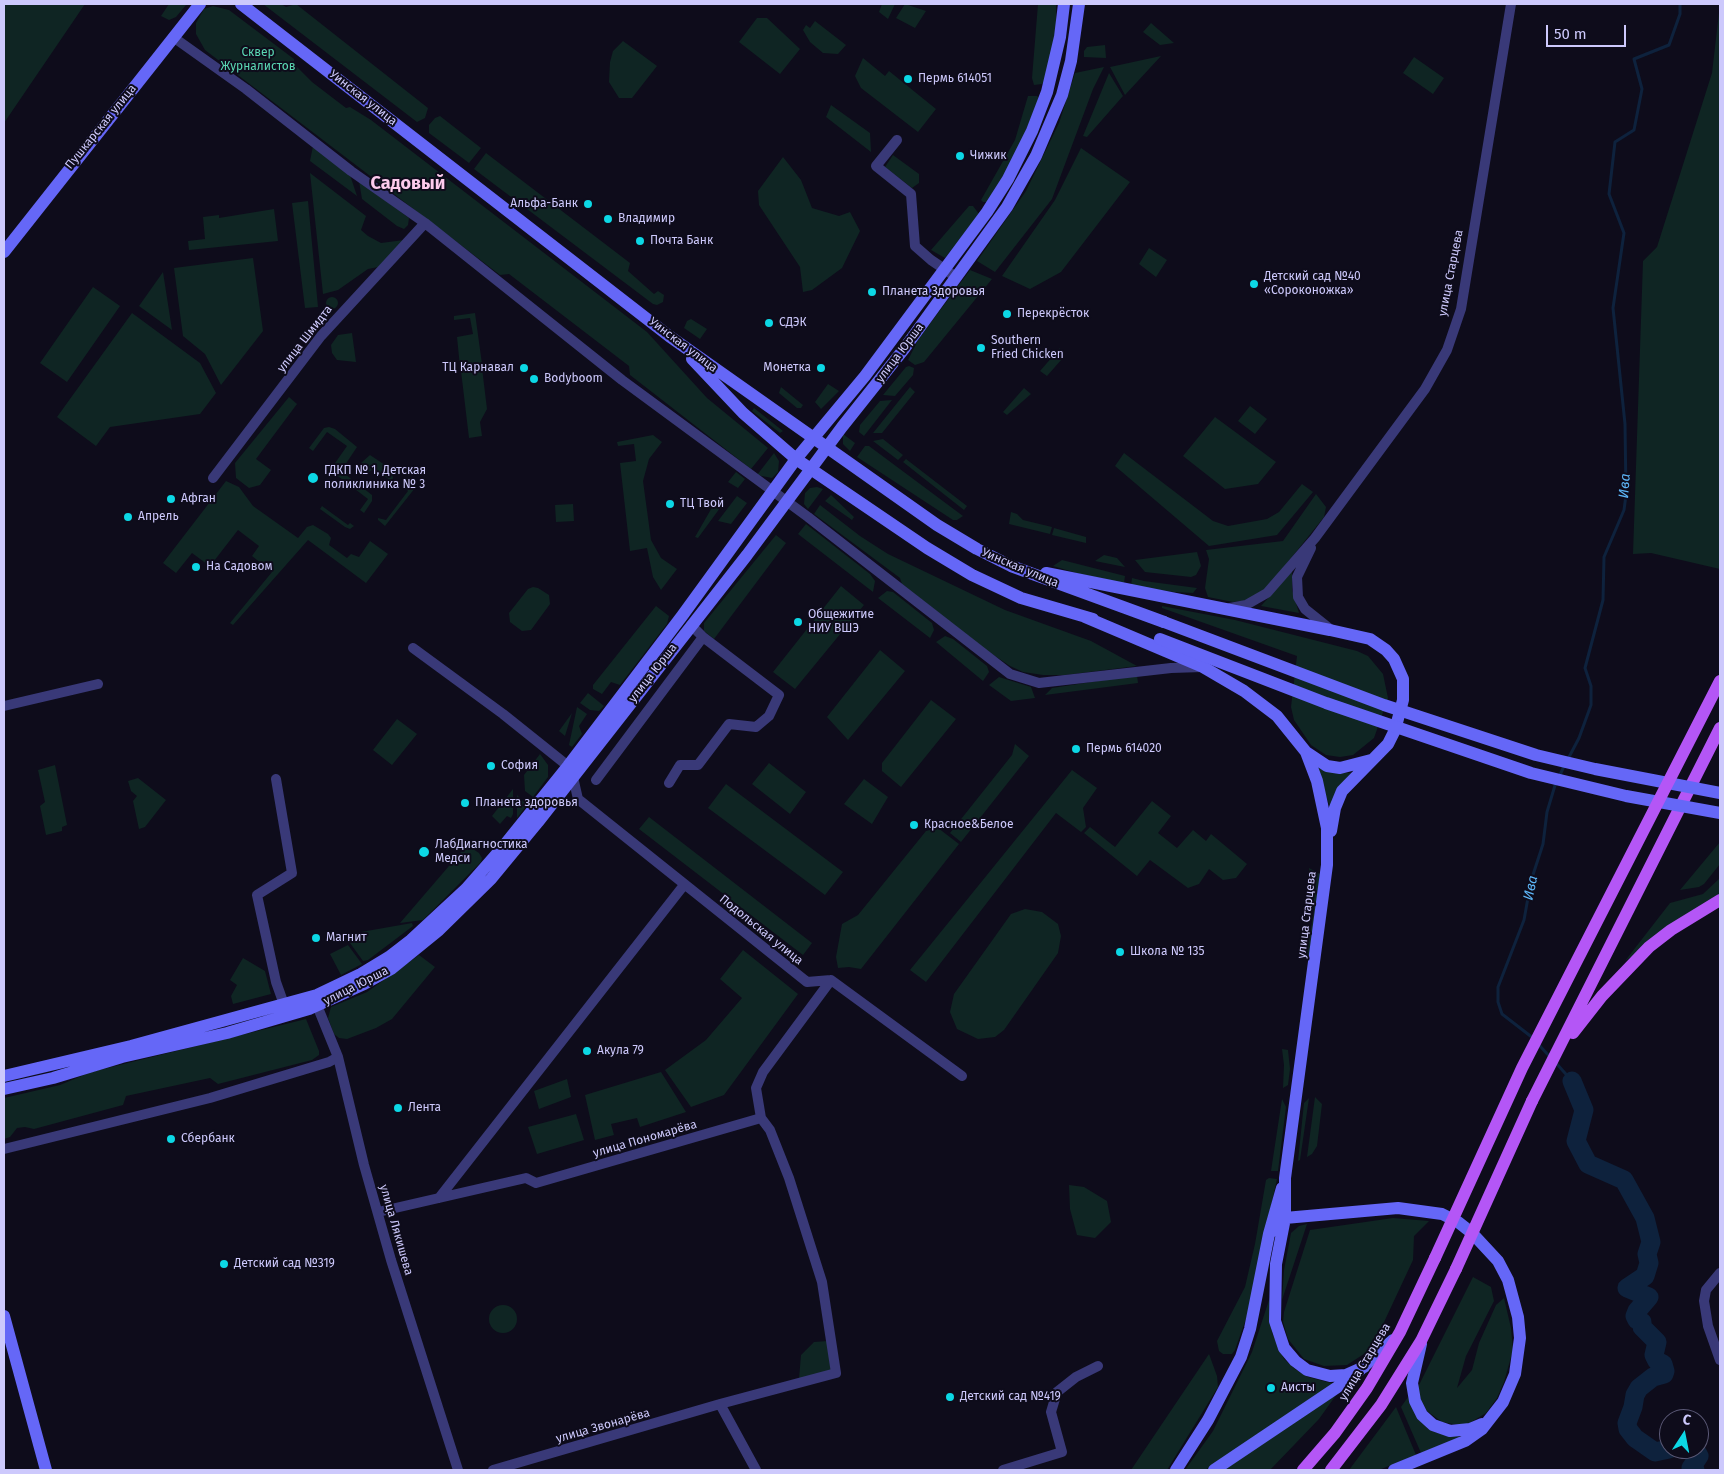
<!DOCTYPE html>
<meta charset="utf-8">
<style>
body{margin:0}
#map{position:relative;width:1724px;height:1474px;overflow:hidden;background:#0e0c1b;font-family:"Fira Sans",sans-serif}
canvas{display:block}
.frame{position:absolute;inset:0;border:5px solid #cdc9fc;pointer-events:none}
.north{position:absolute;left:1659px;top:1409px;width:50px;height:50px;box-sizing:border-box;background:#0e0c1b;border:1px solid #5a5875;border-radius:50%;rotate:11deg;font-size:14px;font-weight:700;line-height:20px;text-align:center;color:#cdc9fc}
.north::after{content:'';display:block;margin:auto;width:18px;height:22px;background:#0cd8e5;clip-path:polygon(50% 0,100% 100%,50% 72%,0 100%)}
.scale{position:absolute;left:1546px;top:25px;width:80px;height:22px;box-sizing:border-box;border:2px solid #cdc9fc;border-top:0;padding-left:6px;font-size:15px;line-height:18px;white-space:nowrap;color:#cdc9fc;-webkit-text-stroke:4px #0e0c1b;paint-order:stroke}
</style>
<div id="map">
<canvas width="1724" height="1474"></canvas>
<div class="frame"></div>
<div class="north">С</div>
<div class="scale">50 m</div>
</div>
<script>
const context = document.querySelector('canvas').getContext('2d');
context.lineJoin = 'round';
function fillPath(path, color) { context.fillStyle = color; context.fill(path, 'evenodd'); }
const toPath = rows => new Path2D(rows.map(r => 'M' + r).join(''));
function stroke(path, color, width, dash) { context.strokeStyle = color; context.lineWidth = width; context.lineCap = dash ? 'butt' : 'round'; context.setLineDash(dash || []); context.stroke(path); }
function label(font, color, halo, rows, align = 'center') {
  context.font = font + ' "Fira Sans",sans-serif'; context.lineWidth = 4; context.setLineDash([]); context.textBaseline = 'middle'; context.strokeStyle = halo; context.fillStyle = color; for (const [text, x, y, turn = 0] of rows) {
    context.save(); context.translate(x, y); context.rotate((+turn || 0) * Math.PI / 180); context.textAlign = isNaN(turn) ? turn : align; if (halo) context.strokeText(text, 0, 0); context.fillText(text, 0, 0); context.restore();
  }
}
fillPath(toPath([
 [4,4,85,4,4,123],
 [169,4,185,4,186,5,176,17,169,20,161,16],
 [263,4,281,4,286,7,296,4,428,108,425,118,417,122],
 [882,4,895,4,888,19,879,12],
 [905,4,926,11,915,28,896,18],
 [1038,4,1056,4,1056,27,1046,79,1042,84,1034,85,1032,78],
 [1720,4,1720,569,1651,553,1633,554,1643,261,1657,247,1712,73],
 [213,6,229,10,294,59,294,64,312,82,346,108,350,107,371,120,647,332,707,398,768,448,751,469,630,375,629,366,509,274,500,275,205,50,196,34,196,23,204,9],
 [757,18,767,18,800,49,780,74,739,42],
 [815,21,846,45,838,54,823,53,810,42,803,30,806,25,810,28],
 [1151,23,1174,43,1160,45,1143,32],
 [623,41,657,66,632,98,619,98,609,82,610,62,613,51],
 [1105,45,1106,58,1084,57,1084,51,1087,47],
 [1161,56,1125,95,1110,67],
 [1414,57,1444,78,1433,94,1403,73],
 [863,58,885,76,889,71,936,109,918,132,861,88,855,76],
 [1104,67,1093,89,1052,199,995,272,977,261,1026,191,1059,123,1075,73],
 [1109,73,1123,96,1087,137,1083,136],
 [1028,96,1037,96,1039,98,1015,157,987,202,983,202,981,200,1015,140],
 [831,105,870,133,871,152,826,117],
 [440,116,481,148,469,163,429,133,429,125,435,118],
 [313,146,350,175,357,196,310,161],
 [1081,148,1130,182,1061,272,1030,289,1002,276,1055,200],
 [486,153,630,263,628,271,654,294,658,291,664,295,663,302,657,305,653,304,474,169],
 [893,155,919,174,919,183,912,188,885,167],
 [783,157,801,180,812,208,839,216,850,212,860,231,842,268,812,290,803,292,800,267,759,205,758,191],
 [310,173,366,216,361,230,368,236,381,243,404,240,378,267,368,269,338,290,323,294],
 [359,181,409,218,408,225,404,229,397,226,362,199],
 [308,201,318,307,305,308,292,203],
 [969,206,973,206,979,214,945,258,931,250],
 [274,209,278,241,189,250,188,241,205,239,203,217,219,215,219,218],
 [1149,248,1167,260,1156,277,1139,264],
 [253,258,263,331,221,385,205,354,183,336,174,268],
 [970,270,992,279,924,362,915,365,908,360,918,340],
 [163,272,172,330,139,306],
 [93,287,120,306,67,382,40,363],
 '326 303a6 6 0 1 1 12 0a6 6 0 1 1-12 0Z',
 [132,313,200,363,216,393,200,414,110,427,96,446,57,417],
 [475,313,482,364,460,367,457,337,473,334,470,318,454,320,454,316],
 [691,319,707,329,700,339,684,328,687,321],
 [352,333,356,362,337,360,332,353,331,345,338,335],
 [1060,348,1062,359,1047,376,1040,371],
 [909,366,914,368,913,375,895,396,883,395,906,367],
 [482,368,487,409,480,422,482,436,469,438,461,371],
 [828,384,839,391,821,409,815,402],
 [781,387,803,405,801,408,797,408,779,393],
 [910,387,915,392,882,433,873,433],
 [1024,388,1031,394,1007,415,1003,412],
 [289,397,297,404,256,459,271,470,260,485,249,488,236,478,235,463],
 [892,400,864,436,859,432,860,425,880,401],
 [1250,406,1267,419,1255,434,1238,421],
 [754,408,783,431,780,433,752,411],
 [1215,417,1276,462,1258,484,1225,489,1183,456],
 [329,427,335,429,357,447,341,471,372,495,372,501,364,513,360,510,368,499,326,467,329,464,333,466,347,446,327,432,313,451,309,448,324,428],
 [843,434,855,443,850,451,843,444],
 [653,435,662,442,649,459,643,481,651,540,661,558,677,569,661,590,653,577,647,548,630,551,620,463,636,461,634,444,618,446,617,442],
 [883,439,903,455,898,460,873,441],
 [865,446,869,446,963,516,957,520,953,520,857,457],
 [774,453,779,461,778,472,772,478,757,475],
 [1124,453,1213,521,1228,526,1267,519,1279,512,1302,484,1313,492,1277,535,1209,546,1115,466],
 [370,455,391,469,393,478,391,481,374,468,368,473,363,471,361,463],
 [906,459,967,506,964,510,903,462],
 [736,472,745,479,738,488,728,482],
 [226,481,239,487,253,506,298,538,307,527,313,525,328,534,331,538,329,545,347,558,351,554,359,557,370,541,388,554,366,583,308,540,233,625,230,623,272,572,252,556,259,546,238,530,214,561,219,565,215,570,192,553,176,573,163,563],
 [408,482,415,488,385,526,378,520,378,518,386,520,408,491,403,485],
 [817,487,823,489,808,509,804,504,805,493,810,488],
 [1316,494,1326,507,1324,517,1267,588,1252,598,1242,601,1233,602,1208,597,1205,588,1209,559,1206,550,1283,541],
 [831,495,854,517,852,520,825,501],
 [737,496,747,503,731,524,718,521],
 [573,504,574,521,556,522,555,505],
 [714,504,720,508,698,538,695,537],
 [820,505,860,536,888,554,1005,610,1091,641,1137,666,1065,675,1043,675,1023,672,1010,666,986,650,902,584,900,578,814,514],
 [322,506,348,525,350,523,354,526,350,529,345,527,320,509],
 [1011,512,1017,514,1023,520,1052,527,1050,534,1009,524],
 [806,524,870,574,875,581,873,592,798,534],
 [1054,528,1086,537,1086,543,1052,535],
 [776,535,786,543,714,639,704,631,704,623],
 [1197,552,1201,566,1196,575,1191,577,1145,572,1135,560],
 [1104,555,1117,558,1125,567,1095,561],
 [1062,560,1125,576,1124,583,1080,574,1053,566],
 [1292,571,1292,590,1299,613,1261,606],
 [1132,578,1144,581,1197,588,1193,593,1174,592,1131,586],
 [841,586,864,605,795,689,773,672],
 [533,587,538,588,549,595,550,604,531,630,522,631,510,622,509,613,528,589],
 [887,591,893,592,932,623,934,630,930,638,878,598],
 [656,606,669,616,667,624,620,685,611,682,602,694,593,689,593,685],
 [1162,606,1235,620,1357,651,1368,656,1383,674,1388,698,1374,738,1353,755,1340,757,1326,755,1311,745,1294,720,1291,707,1297,656,1162,608],
 [945,636,953,639,987,666,989,672,983,681,936,642],
 [880,650,905,671,848,740,827,717],
 [1137,675,1138,683,1045,695,1052,688],
 [999,677,1031,687,1035,698,1011,701,989,685],
 [588,693,604,706,599,711,590,710,580,703],
 [931,700,956,719,901,787,882,771,882,763],
 [577,707,587,714,579,726,582,734,572,747,569,745],
 [572,713,565,736,559,731],
 [397,719,417,734,392,765,373,750],
 [1015,744,1029,756,961,842,950,833,1012,755],
 [540,754,548,765,548,777,533,797,525,791,524,775],
 [769,763,806,792,790,814,752,784],
 [55,765,67,825,62,827,62,831,46,835,40,806,45,802,38,770],
 [1315,766,1337,773,1351,773,1337,790,1330,807],
 [1072,770,1097,788,1083,808,1086,827,1081,832,1056,813,926,982,910,970],
 [138,778,166,800,145,827,139,829,133,801,137,796,131,791,128,781],
 [864,779,888,797,872,824,844,804],
 [726,784,843,872,825,895,708,808],
 [513,789,513,814,511,818,507,816,500,824,492,816],
 [517,795,527,805,517,818],
 [1152,801,1171,816,1158,833,1177,848,1193,830,1206,841,1211,834,1247,864,1236,878,1223,880,1209,869,1199,884,1188,888,1150,860,1137,876,1084,833,1090,827,1115,847],
 [649,817,812,943,803,955,639,829],
 [938,828,959,844,861,969,849,967,838,968,836,957,842,924,858,915,926,831],
 [1720,842,1720,864,1704,884,1699,887,1680,890],
 [467,845,479,853,482,858,481,862,423,920,400,923],
 [1309,868,1320,874,1309,958,1306,958,1314,911],
 [1720,878,1720,895,1625,961,1670,903,1703,894],
 [1025,909,1042,912,1058,924,1061,936,1058,953,1004,1030,995,1037,978,1039,957,1029,950,1012,954,994,1011,914],
 [412,923,413,926,368,960,363,961,350,943,351,939,361,932],
 [348,945,362,964,341,975,330,954],
 [743,950,798,994,724,1095,691,1107,665,1070,706,1040,742,998,720,979],
 [419,955,435,967,392,1019,376,1028,347,1039,339,1038,334,1034,328,1018,331,1007,367,992],
 [243,958,265,971,271,994,233,1004,231,996,237,985,230,980],
 [306,1019,319,1051,319,1055,312,1060,218,1084,210,1078,126,1096,123,1105,34,1129,25,1127,17,1128,10,1137,4,1139,4,1098,60,1085,91,1072],
 [1282,1049,1288,1050,1290,1069,1288,1085,1283,1088,1284,1065],
 [661,1072,686,1112,640,1127,637,1118,611,1124,614,1135,595,1140,585,1095],
 [567,1079,571,1097,539,1109,534,1091],
 [1315,1097,1322,1104,1317,1146,1312,1154,1307,1157],
 [1309,1098,1300,1160,1298,1161,1304,1103],
 [1282,1099,1286,1107,1278,1171,1271,1171],
 [576,1114,584,1140,537,1154,528,1127],
 [1269,1178,1277,1179,1247,1316,1235,1350,1232,1354,1223,1354,1219,1351,1217,1341,1245,1287,1255,1244,1266,1180],
 [1069,1185,1084,1187,1107,1201,1111,1222,1095,1238,1077,1235,1070,1209],
 [1393,1218,1429,1221,1414,1236,1413,1260,1378,1335,1379,1338,1367,1352,1347,1365,1324,1366,1304,1359,1288,1339,1283,1322,1284,1312,1310,1230],
 [1307,1224,1282,1300,1284,1270,1291,1233,1299,1226],
 [1473,1277,1491,1287,1494,1301,1466,1356,1457,1388,1472,1370,1479,1343,1496,1305,1504,1298,1511,1328,1513,1350,1504,1382,1497,1398,1486,1413,1468,1424,1453,1424,1442,1422,1427,1411,1420,1398,1418,1387],
 [1270,1297,1272,1333,1284,1359,1295,1369,1308,1377,1335,1384,1205,1470,1185,1470,1213,1431,1252,1352],
 '489 1319a14 14 0 1 1 28 0a14 14 0 1 1-28 0Z',
 [828,1341,831,1370,799,1379,801,1355,814,1342],
 [1209,1354,1217,1376,1218,1387,1167,1470,1131,1470],
 [1339,1391,1319,1419,1270,1470,1224,1470],
 [1408,1397,1415,1415,1428,1429,1437,1433,1459,1435,1459,1438,1421,1453,1401,1407],
 [1396,1407,1416,1455,1379,1470,1349,1470]
]), '#0f2523');
stroke(toPath([
 [1568,759,1579,738,1591,705,1591,686,1585,668,1603,600,1604,557,1624,510,1626,495,1625,424,1613,308,1624,233,1609,194,1615,142,1634,130,1642,89,1634,59,1669,45,1680,14,1680,4],
 [1559,777,1565,764],
 [1533,1038,1502,1014,1498,1002,1498,987,1524,920,1531,881,1543,844,1547,812,1556,782],
 [1539,1045,1550,1057],
 [1556,1063,1572,1081]
]), '#0e223d', 3);
stroke(toPath([
 [1572,1081,1584,1110,1576,1141,1588,1164,1624,1180,1645,1218,1651,1242,1647,1254,1649,1263,1645,1276,1627,1288,1649,1297,1637,1311,1635,1316,1637,1320,1642,1322,1642,1327,1657,1342,1654,1355,1657,1361,1663,1364,1665,1371,1664,1374,1653,1377,1639,1388,1635,1395,1633,1407,1627,1423,1628,1429,1635,1438,1655,1452,1669,1449],
 [1695,1470,1691,1468,1699,1456,1695,1449]
]), '#0e223d', 19);
stroke(toPath([
 [173,37,246,89,351,171,425,223,622,380,808,517,1010,674,1039,683,1171,668,1202,667],
 [897,140,876,166,911,194,915,246,931,260,956,277],
 [213,478,321,336,425,223],
 [1311,548,1297,577,1298,597,1305,609,1330,629],
 [1230,608,1246,605,1267,593,1315,538,1425,389,1447,350,1461,309,1511,4],
 [413,648,503,714,568,766],
 [4,706,98,684],
 [573,777,578,799,807,982,831,980,962,1076],
 [276,779,292,873,257,895,276,982,286,1010],
 [596,780,703,637],
 [669,783,680,765,698,765,729,724,756,727,769,716,779,695,703,637,691,625],
 [314,998,338,1057,364,1165,391,1260,458,1470],
 [4,1149,210,1098,329,1062,338,1057],
 [439,1198,684,885],
 [378,1212,526,1178,536,1183,761,1118],
 [1720,1273,1706,1290,1704,1301,1708,1326,1720,1360],
 [720,1404,756,1470],
 [493,1470,720,1404,836,1373,822,1282,789,1178,770,1130,761,1118,756,1088,763,1072,831,980],
 [1003,1470,1062,1452,1051,1412,1057,1392,1076,1377,1098,1366]
]), '#393978', 10);
stroke(toPath([
 [241,4,669,336,937,525,977,549,1011,566,1164,622],
 [4,252,200,4],
 [692,359,743,413,796,459,927,548,972,575,1021,598,1093,619],
 [1046,573,1330,630,1370,639,1386,650,1394,659,1403,679,1403,700,1395,730,1388,744,1342,791,1335,808,1331,831],
 [1085,617,1203,667,1244,691,1277,716,1306,752,1317,781,1327,828,1327,865,1285,1178,1285,1218,1276,1264,1275,1321,1284,1348,1295,1361,1307,1370,1330,1376,1346,1375,1364,1367],
 [1306,752,1327,766,1340,768,1371,760],
 [4,1076,131,1046,317,995,361,974,389,957,411,940,466,889,502,848,568,766,682,616,796,459,865,376,987,212,1008,179,1032,131,1047,92,1060,37,1064,4],
 [4,1089,53,1078,122,1057,227,1033,309,1009,364,984,391,969,439,930,491,879,538,822,747,555,842,427,904,349,1007,207,1036,156,1062,95,1071,61,1079,4],
 [1269,1234,1285,1218,1398,1208,1442,1214,1458,1222,1472,1233,1498,1261,1508,1280,1518,1317,1520,1338,1515,1374,1503,1402,1482,1429,1465,1441,1394,1470],
 [4,1316,46,1470],
 [1421,1344,1412,1383,1415,1401,1422,1415,1433,1425,1450,1431,1470,1429,1482,1424],
 [1176,1470,1208,1420,1241,1357,1250,1329,1269,1234,1282,1188],
 [1214,1470,1351,1378,1393,1340]
]), '#6567f7', 12);
stroke(toPath([
 [1573,1033,1602,996,1649,947,1671,930,1720,900],
 [1532,1101,1720,728],
 [1303,1470,1335,1433,1367,1388,1400,1332,1435,1258],
 [1331,1470,1381,1405,1421,1341,1456,1269]
]), '#b456f6', 12);
stroke(toPath([
 [1164,622,1384,705,1536,755,1595,769,1720,793],
 [1160,639,1326,703,1531,773,1626,796,1720,813]
]), '#6567f7', 12);
stroke(toPath([
 [1435,1258,1522,1068,1720,681],
 [1456,1269,1532,1101]
]), '#b456f6', 12);
for (const [x, y, r, color] of [
 [908,79,5,"#0cd8e5"],
 [960,156,5,"#0cd8e5"],
 [588,204,5,"#0cd8e5"],
 [608,219,5,"#0cd8e5"],
 [640,241,5,"#0cd8e5"],
 [1254,284,5,"#0cd8e5"],
 [872,292,5,"#0cd8e5"],
 [1007,314,5,"#0cd8e5"],
 [769,323,5,"#0cd8e5"],
 [981,348,5,"#0cd8e5"],
 [524,368,5,"#0cd8e5"],
 [821,368,5,"#0cd8e5"],
 [534,379,5,"#0cd8e5"],
 [313,478,6,"#0cd8e5"],
 [171,499,5,"#0cd8e5"],
 [670,504,5,"#0cd8e5"],
 [128,517,5,"#0cd8e5"],
 [196,567,5,"#0cd8e5"],
 [798,622,5,"#0cd8e5"],
 [1076,749,5,"#0cd8e5"],
 [491,766,5,"#0cd8e5"],
 [465,803,5,"#0cd8e5"],
 [914,825,5,"#0cd8e5"],
 [424,852,6,"#0cd8e5"],
 [316,938,5,"#0cd8e5"],
 [1120,952,5,"#0cd8e5"],
 [587,1051,5,"#0cd8e5"],
 [398,1108,5,"#0cd8e5"],
 [171,1139,5,"#0cd8e5"],
 [224,1264,5,"#0cd8e5"],
 [1271,1388,5,"#0cd8e5"],
 [950,1397,5,"#0cd8e5"]
]) { const dot = new Path2D(); dot.arc(x, y, r, 0, 2 * Math.PI); context.fillStyle = color; context.fill(dot); stroke(dot, '#0e0c1b', 2); }
label('12px', '#5ad7b3', '#0e0c1b', [
 ["Сквер",258,53],
 ["Журналистов",258,67]
]);
label('12px', '#cdc9fc', '#0e0c1b', [
 ["Пермь 614051",918,79],
 ["Чижик",970,156],
 ["Альфа-Банк",578,204,"right"],
 ["Владимир",618,219],
 ["Почта Банк",650,241],
 ["Детский сад №40",1264,277],
 ["«Сороконожка»",1264,291],
 ["Планета Здоровья",882,292],
 ["Перекрёсток",1017,314],
 ["СДЭК",779,323],
 ["Southern",991,341],
 ["Fried Chicken",991,355],
 ["ТЦ Карнавал",514,368,"right"],
 ["Монетка",811,368,"right"],
 ["Bodyboom",544,379],
 ["ГДКП № 1, Детская",324,471],
 ["поликлиника № 3",324,485],
 ["Афган",181,499],
 ["ТЦ Твой",680,504],
 ["Апрель",138,517],
 ["На Садовом",206,567],
 ["Общежитие",808,615],
 ["НИУ ВШЭ",808,629],
 ["Пермь 614020",1086,749],
 ["София",501,766],
 ["Планета здоровья",475,803],
 ["Красное&Белое",924,825],
 ["ЛабДиагностика",435,845],
 ["Медси",435,859],
 ["Магнит",326,938],
 ["Школа № 135",1130,952],
 ["Акула 79",597,1051],
 ["Лента",408,1108],
 ["Сбербанк",181,1139],
 ["Детский сад №319",234,1264],
 ["Аисты",1281,1388],
 ["Детский сад №419",960,1397]
], 'left');
label('12px', '#cdc9fc', '#0e0c1b', [
 ["Уинская улица",363,98,38],
 ["Пушкарская улица",101,127,-51],
 ["улица Старцева",1451,273,-79],
 ["улица Шмидта",305,339,-52],
 ["Уинская улица",683,345,37],
 ["улица Юрша",900,353,-53],
 ["Уинская улица",1020,568,23],
 ["улица Юрша",653,673,-52],
 ["улица Старцева",1307,915,-83],
 ["Подольская улица",761,930,39],
 ["улица Юрша",356,986,-27],
 ["улица Пономарёва",645,1139,-16],
 ["улица Лякишева",396,1230,74],
 ["улица Старцева",1365,1362,-59],
 ["улица Звонарёва",603,1426,-16]
]);
label('italic 14px', '#5db5f6', '#0e0c1b', [
 ["Ива",1625,486,-86],
 ["Ива",1531,888,-78]
]);
label('bold 18px', '#fccbec', '#0e0c1b', [
 ["Садовый",408,184]
]);
</script>
